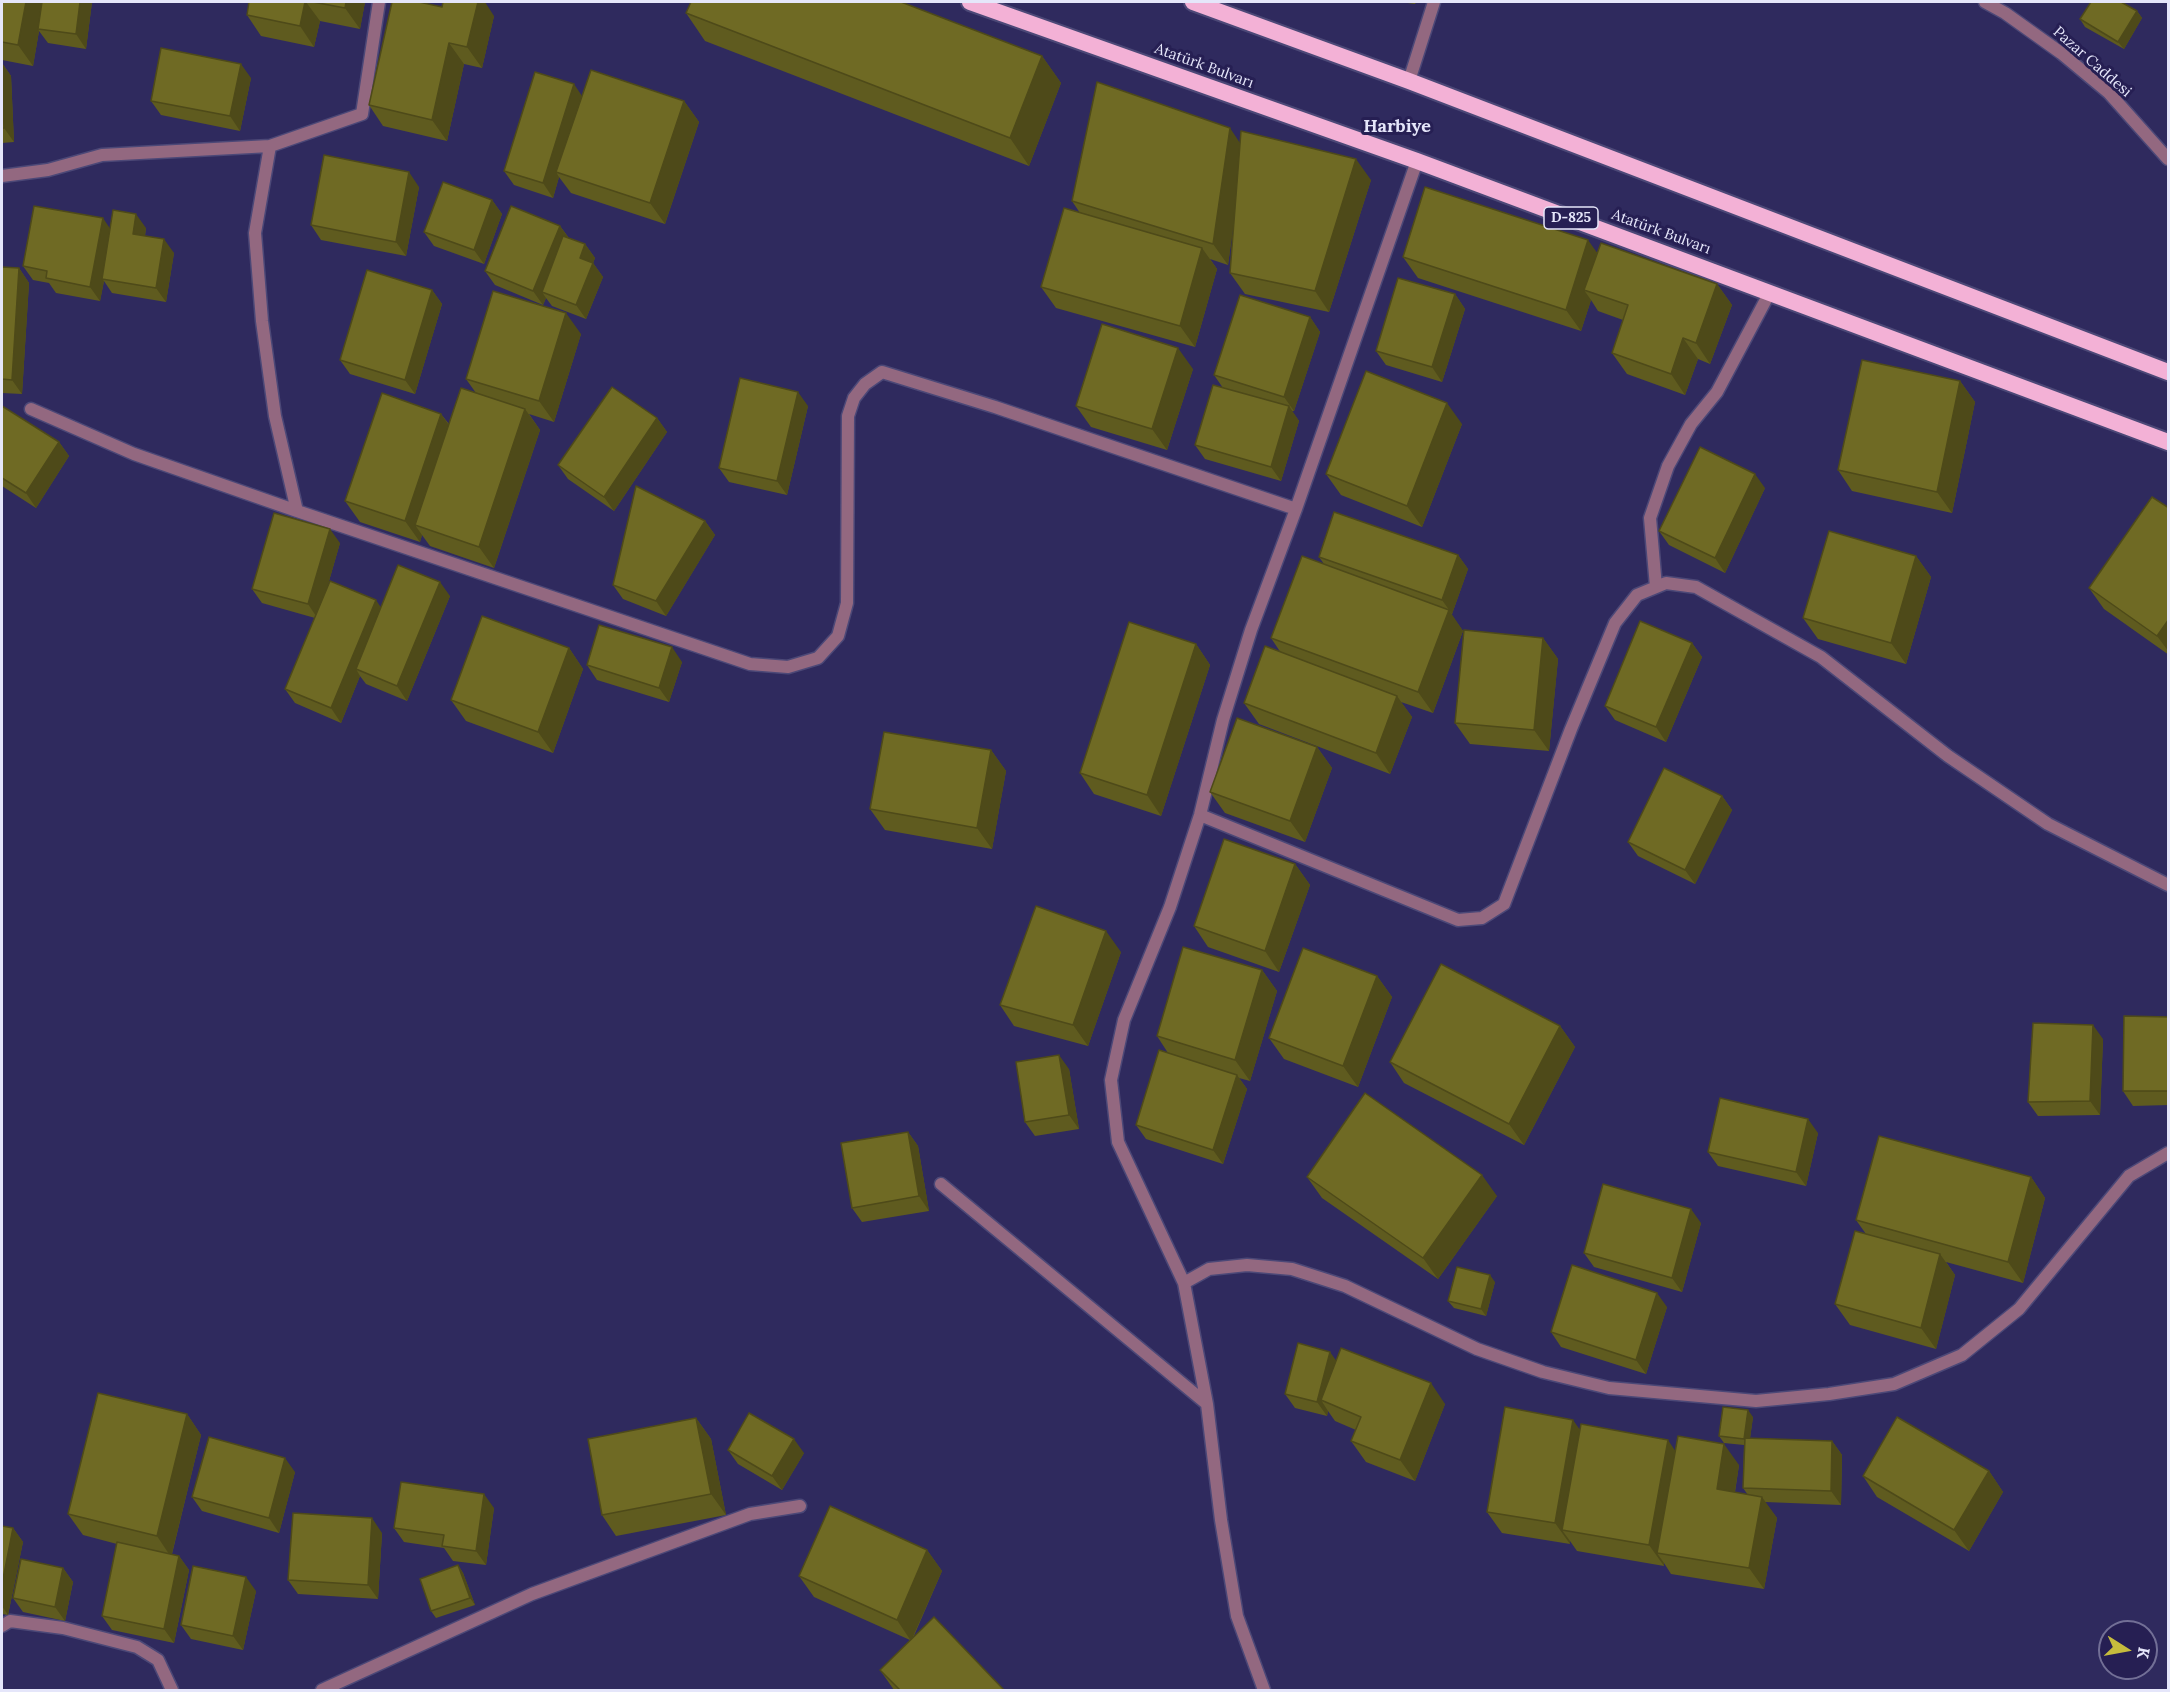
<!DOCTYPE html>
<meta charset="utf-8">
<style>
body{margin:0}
#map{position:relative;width:2170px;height:1692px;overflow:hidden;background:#2f2a5e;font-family:Lora,serif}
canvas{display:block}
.frame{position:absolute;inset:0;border:3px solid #e5e6fa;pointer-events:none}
.north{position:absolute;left:2098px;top:1620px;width:60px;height:60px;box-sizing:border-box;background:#261f53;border:2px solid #726f96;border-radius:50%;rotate:101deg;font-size:16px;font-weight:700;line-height:24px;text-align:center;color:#e5e6fa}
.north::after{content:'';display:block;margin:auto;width:21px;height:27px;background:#c6bc3d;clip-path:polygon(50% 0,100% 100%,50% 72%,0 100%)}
</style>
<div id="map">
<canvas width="2170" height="1692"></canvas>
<div class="frame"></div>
<div class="north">K</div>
</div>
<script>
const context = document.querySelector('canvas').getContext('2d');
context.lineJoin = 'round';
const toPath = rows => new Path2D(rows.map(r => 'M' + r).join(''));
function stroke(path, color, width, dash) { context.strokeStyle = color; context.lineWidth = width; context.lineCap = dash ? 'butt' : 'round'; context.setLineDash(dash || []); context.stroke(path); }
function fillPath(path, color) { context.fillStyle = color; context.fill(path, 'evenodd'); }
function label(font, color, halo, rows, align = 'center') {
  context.font = font + ' Lora,serif'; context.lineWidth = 6; context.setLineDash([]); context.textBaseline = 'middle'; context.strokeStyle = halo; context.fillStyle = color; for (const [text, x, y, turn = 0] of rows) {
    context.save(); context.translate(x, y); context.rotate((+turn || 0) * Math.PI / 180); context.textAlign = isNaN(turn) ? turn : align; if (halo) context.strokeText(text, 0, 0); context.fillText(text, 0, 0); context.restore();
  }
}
const minor = toPath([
 [270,146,255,233,262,321,275,416,297,511,750,664,788,667,818,658,838,636,847,603,848,416,854,398,865,384,882,372,995,407,1296,509],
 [2,176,48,170,102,155,270,146,362,114,379,2],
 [31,409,134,454,297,511],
 [1656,587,1650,518,1668,466,1691,424,1717,392,1770,292],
 [1200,815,1458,920,1482,918,1504,904,1571,729,1615,623,1637,595,1666,583,1696,587,1821,657,1948,756,2048,824,2168,885],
 [941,1184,1207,1404],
 [1184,1283,1209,1269,1247,1265,1292,1269,1345,1286,1477,1349,1543,1372,1609,1388,1756,1401,1829,1394,1894,1384,1962,1355,2019,1309,2129,1176,2168,1153],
 [2,1626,10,1621,63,1628,137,1647,158,1660,172,1690],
 [322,1690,532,1594,750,1514,800,1506],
 [1264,1690,1237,1616,1221,1520,1207,1404,1184,1283,1118,1142,1111,1080,1124,1020,1170,907,1200,815,1223,720,1251,630,1296,509,1417,161]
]);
const tertiary = toPath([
 [1985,2,2005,13,2061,53,2109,93,2168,159],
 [1409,81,1434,2]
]);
const trunk = toPath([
 [970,2,1417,161,2168,442],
 [1193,2,1409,81,2168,372]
]);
stroke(minor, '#4c4877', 15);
stroke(tertiary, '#4c4877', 15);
stroke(trunk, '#4c4877', 20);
stroke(minor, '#936880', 12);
stroke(tertiary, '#936880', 12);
stroke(trunk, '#f3b1d6', 16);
fillPath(toPath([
 [2,2,92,2,86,49,48,43,39,31,33,66,2,60],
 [249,2,365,2,360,29,320,21,314,47,261,36,247,15],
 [1400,2,1416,2,1415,4],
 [442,7,494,16,482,68,464,64,447,141,383,126,369,105],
 [2137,11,2142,18,2124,49,2085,27,2080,19],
 [686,13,1042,56,1061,83,1029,166,705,41],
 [2,63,11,76,14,142,2,143],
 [251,78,240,131,161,115,151,101],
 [582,96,684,101,699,122,665,224,571,193,559,177,553,198,514,185,504,171],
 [1240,143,1371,180,1329,312,1245,294,1230,273,1234,219,1228,265,1210,259,1217,269,1195,347,1056,308,1041,287,1080,213,1072,201],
 [419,187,406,256,321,240,311,225],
 [492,200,502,214,484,264,434,246,424,232],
 [560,226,569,238,585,244,595,258,593,263,603,277,586,319,552,306,546,298,543,305,495,285,485,271],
 [146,228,145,236,174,253,166,302,112,293,104,281,100,301,56,293,49,283,33,280,23,266,110,229],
 [1597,252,1717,284,1732,305,1710,364,1698,359,1685,395,1627,374,1612,353,1623,320,1598,311,1591,300,1581,331,1418,278,1403,257],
 [2,267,19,268,29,283,22,394,2,393],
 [432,290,442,304,415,394,350,374,340,360],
 [1455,294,1465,309,1442,382,1386,365,1376,351],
 [1310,317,1320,332,1294,411,1292,411,1299,421,1281,481,1205,459,1195,445,1223,388,1214,375],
 [581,334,554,422,529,414,540,430,494,568,430,546,422,535,420,542,360,522,345,501,441,414,449,424,476,393,466,379],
 [1193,369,1167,450,1091,427,1076,406],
 [1960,381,1975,402,1952,513,1852,491,1838,470],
 [2,406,59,442,69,456,36,508,2,486],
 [808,406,787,495,729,482,719,468],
 [657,418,667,432,614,511,568,479,558,465],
 [1462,424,1422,527,1341,495,1326,474],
 [1765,488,1725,573,1669,545,1659,531],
 [2169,508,2169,655,2104,609,2089,588],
 [705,521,715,535,666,616,623,599,613,585],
 [340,543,327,588,381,607,450,596,407,701,366,684,360,676,341,723,295,703,285,689,315,618,262,603,252,589],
 [1458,555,1468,569,1452,614,1451,614,1463,631,1433,713,1401,702,1412,717,1390,774,1259,724,1244,703,1281,653,1271,638,1324,564,1319,557],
 [1916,556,1931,577,1906,664,1818,639,1803,618],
 [1543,638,1558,659,1549,751,1470,744,1455,723],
 [1692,643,1702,657,1666,742,1615,720,1605,706],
 [1196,644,1210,665,1161,816,1094,794,1080,773],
 [569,648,583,669,553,753,466,721,451,700],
 [682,662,669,702,597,680,587,665],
 [1317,747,1332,768,1305,842,1225,813,1210,792],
 [991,750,1006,771,992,849,885,830,870,809],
 [1722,796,1732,810,1695,884,1638,856,1628,842],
 [1295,864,1310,885,1279,972,1208,947,1194,926],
 [1121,952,1088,1046,1014,1026,1000,1005],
 [1262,970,1277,991,1250,1081,1239,1078,1247,1089,1223,1164,1146,1139,1136,1125,1168,1053,1157,1036],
 [1377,976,1392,997,1358,1087,1284,1059,1269,1038],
 [2169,1017,2169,1105,2133,1106,2123,1091],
 [1560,1026,1575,1047,1524,1145,1404,1083,1390,1062],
 [2103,1039,2100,1115,2038,1116,2028,1102],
 [1069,1069,1079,1129,1035,1136,1025,1122],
 [908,1132,918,1146,929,1211,862,1222,852,1208],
 [1818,1133,1806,1186,1718,1166,1708,1152],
 [1307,1177,1497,1196,1438,1279,1322,1198],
 [2031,1177,2045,1198,2023,1283,1946,1262,1955,1275,1936,1349,1850,1325,1835,1304,1866,1234,1856,1220],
 [1701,1223,1682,1292,1594,1267,1584,1253],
 [1495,1282,1486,1316,1454,1308,1448,1301],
 [1667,1307,1646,1374,1561,1347,1551,1332],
 [1336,1361,1445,1404,1415,1481,1366,1462,1351,1441,1356,1430,1335,1421,1328,1411,1327,1416,1295,1408,1285,1394],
 [187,1414,201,1435,172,1554,179,1556,189,1570,174,1643,112,1630,102,1616,117,1544,83,1535,68,1514],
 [1753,1417,1750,1438,1832,1441,1842,1455,1841,1505,1765,1502,1777,1518,1764,1589,1671,1574,1664,1563,1664,1566,1577,1551,1570,1541,1570,1544,1502,1533,1487,1512,1580,1429,1739,1465,1735,1492,1748,1495,1743,1488,1744,1445,1724,1443,1719,1436],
 [696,1418,711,1439,726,1515,616,1536,602,1515],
 [728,1450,804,1453,782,1490,738,1464],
 [1989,1471,2003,1492,1969,1551,1877,1497,1863,1476],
 [295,1472,279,1533,202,1511,192,1497],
 [494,1508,486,1565,453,1561,444,1548,404,1542,394,1528],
 [2,1526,13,1528,23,1542,8,1615,2,1614],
 [382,1533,378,1599,298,1594,288,1580],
 [927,1550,942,1571,913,1638,1004,1690,894,1690,880,1670,910,1640,814,1597,799,1576],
 [458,1565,463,1573,475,1605,436,1618,431,1611],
 [63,1568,73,1582,65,1621,23,1612,13,1598],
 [256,1591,243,1650,191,1639,181,1625]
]), '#5f5b1f');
fillPath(toPath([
 [26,2,45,2,38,29,39,31,33,66,18,45],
 [80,2,92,2,86,49,76,34],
 [305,2,306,2,320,21,314,47,300,26],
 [346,2,365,2,360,29,345,8],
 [478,2,485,2,494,16,482,68,467,47],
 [2137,11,2142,18,2124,49,2118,42],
 [449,43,464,64,447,141,432,120],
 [1042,56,1061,83,1029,166,1010,138],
 [2,63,11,76,14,142,4,128],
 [241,64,251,78,240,131,230,116],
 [574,84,584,99,556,172,559,177,553,198,543,183],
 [684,101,699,122,665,224,650,203],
 [1230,128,1244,149,1228,265,1213,244],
 [1356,159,1371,180,1329,312,1315,291],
 [409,172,419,187,406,256,396,242],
 [492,200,502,214,484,264,474,250],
 [136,214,146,228,143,248,133,234],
 [103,218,113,233,102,279,104,281,100,301,90,287],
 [560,226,570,240,542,292,546,298,543,305,533,291],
 [164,239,174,253,166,302,156,288],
 [1588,240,1603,261,1584,290,1591,300,1581,331,1566,310],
 [585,244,595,258,593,263,603,277,586,319,576,305,580,258],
 [1202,248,1217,269,1195,347,1180,326],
 [19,268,29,283,22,394,12,380],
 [1717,284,1732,305,1710,364,1696,343],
 [432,290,442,304,415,394,405,380],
 [1455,294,1465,309,1442,382,1432,367],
 [566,313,581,334,554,422,539,401],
 [1310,317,1320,332,1294,411,1284,397],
 [1683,338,1698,359,1685,395,1671,374],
 [1178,348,1193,369,1167,450,1152,429],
 [1960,381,1975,402,1952,513,1937,492],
 [798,392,808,406,787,495,777,481],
 [1447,403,1462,424,1422,527,1407,506],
 [1289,406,1299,421,1281,481,1271,467],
 [525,409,540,430,494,568,479,547],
 [441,414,456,435,415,525,422,535,420,542,405,521],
 [657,418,667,432,614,511,604,497],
 [59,442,69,456,36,508,26,493],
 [1755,474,1765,488,1725,573,1715,558],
 [705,521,715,535,666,616,656,601],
 [330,529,340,543,318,619,308,604],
 [1458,555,1468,569,1452,614,1442,600],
 [1916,556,1931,577,1906,664,1891,643],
 [440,582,450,596,407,701,397,686],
 [376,600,386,615,356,669,360,676,341,723,331,708],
 [1449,610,1463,631,1433,713,1418,692],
 [2169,619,2169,652,2157,636],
 [1543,638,1558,659,1549,751,1534,730],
 [1692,643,1702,657,1666,742,1656,727],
 [1196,644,1210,665,1161,816,1147,795],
 [672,647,682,662,669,702,659,688],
 [569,648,583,669,553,753,538,732],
 [1397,696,1412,717,1390,774,1376,753],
 [1317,747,1332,768,1305,842,1290,821],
 [991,750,1006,771,992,849,977,828],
 [1722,796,1732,810,1695,884,1685,870],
 [1295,864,1310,885,1279,972,1265,951],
 [1106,931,1121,952,1088,1046,1073,1025],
 [1262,970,1277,991,1250,1081,1235,1060],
 [1377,976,1392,997,1358,1087,1343,1066],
 [2093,1025,2103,1039,2100,1115,2090,1101],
 [1560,1026,1575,1047,1524,1145,1509,1124],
 [1059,1055,1069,1069,1079,1129,1069,1115],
 [1237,1075,1247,1089,1223,1164,1213,1150],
 [1808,1119,1818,1133,1806,1186,1796,1172],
 [908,1132,918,1146,929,1211,919,1196],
 [1482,1175,1497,1196,1438,1279,1423,1258],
 [2031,1177,2045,1198,2023,1283,2008,1262],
 [1691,1209,1701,1223,1682,1292,1672,1278],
 [1940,1254,1955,1275,1936,1349,1921,1328],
 [1490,1275,1495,1282,1486,1316,1481,1309],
 [1657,1293,1667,1307,1646,1374,1636,1360],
 [1330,1352,1340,1366,1321,1400,1328,1411,1327,1416,1317,1402],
 [1431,1383,1445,1404,1415,1481,1400,1460],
 [1748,1410,1753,1417,1749,1446,1744,1439],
 [187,1414,201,1435,171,1557,157,1536],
 [696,1418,711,1439,726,1515,711,1494],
 [1573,1420,1588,1441,1562,1530,1570,1541,1570,1544,1555,1523],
 [794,1439,804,1453,782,1490,772,1476],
 [1668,1440,1682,1461,1657,1553,1664,1563,1664,1566,1649,1545],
 [1832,1441,1842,1455,1841,1505,1831,1491],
 [1724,1444,1739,1465,1732,1510,1717,1489],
 [285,1458,295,1472,279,1533,269,1518],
 [1989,1471,2003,1492,1969,1551,1954,1530],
 [484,1494,494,1508,486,1565,476,1551],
 [1762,1497,1777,1518,1764,1589,1749,1568],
 [372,1518,382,1533,378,1599,368,1585],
 [13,1528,23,1542,8,1615,2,1606,2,1584],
 [927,1550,942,1571,911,1641,897,1620],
 [179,1556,189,1570,174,1643,164,1629],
 [458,1565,463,1573,475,1605,470,1598],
 [63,1568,73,1582,65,1621,55,1607],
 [246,1577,256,1591,243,1650,233,1636]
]), '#4e4a19');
const building = toPath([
 [2,2,26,2,18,45,2,42,2,2],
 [42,2,80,2,76,34,38,29,42,2],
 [249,2,305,2,300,26,247,15,249,2],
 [313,2,346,2,345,8,313,2],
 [392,2,419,2,442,7,443,2,478,2,467,47,449,43,432,120,369,105,392,2],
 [691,2,901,2,1042,56,1010,138,686,13,691,2],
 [2091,2,2121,2,2137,11,2118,42,2080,19,2091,2],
 [161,48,241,64,230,116,151,101,161,48],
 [591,70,684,101,650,203,556,172,591,70],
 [535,72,574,84,543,183,504,171,535,72],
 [2,76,4,128,2,128,2,76],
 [1097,82,1230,128,1213,244,1072,201,1097,82],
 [1241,131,1356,159,1315,291,1230,273,1241,131],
 [324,155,409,172,396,242,311,225,324,155],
 [443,182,492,200,474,250,424,232,443,182],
 [1425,187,1588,240,1566,310,1403,257,1425,187],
 [34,206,103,218,90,287,46,278,47,271,23,266,34,206],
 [511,206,560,226,533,291,485,271,511,206],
 [1064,208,1202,248,1180,326,1041,287,1064,208],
 [113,210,136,214,133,234,164,239,156,288,102,279,113,210],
 [563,236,585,244,580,258,593,263,576,305,542,292,563,236],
 [1601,243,1717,284,1696,343,1683,338,1671,374,1612,353,1628,305,1584,290,1601,243],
 [2,267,19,268,12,380,2,379,2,267],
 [367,270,432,290,405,380,340,360,367,270],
 [1398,278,1455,294,1432,367,1376,351,1398,278],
 [493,291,566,313,539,401,466,379,493,291],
 [1240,295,1310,317,1284,397,1214,375,1240,295],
 [1102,324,1178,348,1152,429,1076,406,1102,324],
 [1862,360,1960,381,1937,492,1838,470,1862,360],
 [1366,371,1447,403,1407,506,1326,474,1366,371],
 [740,378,798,392,777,481,719,468,740,378],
 [1213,385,1289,406,1271,467,1195,445,1213,385],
 [612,387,657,418,604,497,558,465,612,387],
 [461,388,525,409,479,547,415,525,461,388],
 [382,393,441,414,405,521,345,501,382,393],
 [2,406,59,442,26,493,2,478,2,406],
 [1700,447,1755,474,1715,558,1659,531,1700,447],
 [636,486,705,521,656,601,613,585,636,486],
 [2152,497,2169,508,2169,619,2157,636,2089,588,2152,497],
 [1334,512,1458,555,1442,600,1319,557,1334,512],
 [274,513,330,529,308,604,252,589,274,513],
 [1829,531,1916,556,1891,643,1803,618,1829,531],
 [1302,556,1449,610,1418,692,1271,638,1302,556],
 [398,565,440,582,397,686,356,669,398,565],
 [330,581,376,600,331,708,285,689,330,581],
 [482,616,569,648,538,732,451,700,482,616],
 [1640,621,1692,643,1656,727,1605,706,1640,621],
 [1129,622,1196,644,1147,795,1080,773,1129,622],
 [599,625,672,647,659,688,587,665,599,625],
 [1464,630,1543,638,1534,730,1455,723,1464,630],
 [1265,646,1397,696,1376,753,1244,703,1265,646],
 [1237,718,1317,747,1290,821,1210,792,1237,718],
 [884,732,991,750,977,828,870,809,884,732],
 [1664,768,1722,796,1685,870,1628,842,1664,768],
 [1224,839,1295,864,1265,951,1194,926,1224,839],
 [1036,906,1106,931,1073,1025,1000,1005,1036,906],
 [1183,947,1262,970,1235,1060,1157,1036,1183,947],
 [1303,948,1377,976,1343,1066,1269,1038,1303,948],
 [1441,964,1560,1026,1509,1124,1390,1062,1441,964],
 [2124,1016,2169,1017,2169,1091,2123,1091,2124,1016],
 [2033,1023,2093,1025,2090,1101,2028,1102,2033,1023],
 [1159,1050,1237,1075,1213,1150,1136,1125,1159,1050],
 [1059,1055,1069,1115,1025,1122,1016,1062,1059,1055],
 [1365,1093,1482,1175,1423,1258,1307,1177,1365,1093],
 [1720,1098,1808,1119,1796,1172,1708,1152,1720,1098],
 [908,1132,919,1196,852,1208,841,1143,908,1132],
 [1879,1136,2031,1177,2008,1262,1856,1220,1879,1136],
 [1603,1184,1691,1209,1672,1278,1584,1253,1603,1184],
 [1855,1231,1940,1254,1921,1328,1835,1304,1855,1231],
 [1572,1265,1657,1293,1636,1360,1551,1332,1572,1265],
 [1457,1267,1490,1275,1481,1309,1448,1301,1457,1267],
 [1298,1343,1330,1352,1317,1402,1285,1394,1298,1343],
 [1341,1348,1431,1383,1400,1460,1351,1441,1361,1417,1321,1400,1341,1348],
 [98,1393,187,1414,157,1536,68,1514,98,1393],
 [1505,1407,1573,1420,1555,1523,1487,1512,1505,1407],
 [1723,1407,1748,1410,1744,1439,1719,1436,1723,1407],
 [749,1413,794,1439,772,1476,728,1450,749,1413],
 [1897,1417,1989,1471,1954,1530,1863,1476,1897,1417],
 [696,1418,711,1494,602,1515,588,1439,696,1418],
 [1581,1424,1668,1440,1649,1545,1562,1530,1581,1424],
 [1678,1436,1724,1444,1717,1489,1762,1497,1749,1568,1657,1553,1678,1436],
 [209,1437,285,1458,269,1518,192,1497,209,1437],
 [1745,1438,1832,1441,1831,1491,1743,1488,1745,1438],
 [401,1482,484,1494,476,1551,442,1546,444,1535,394,1528,401,1482],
 [830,1506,927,1550,897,1620,799,1576,830,1506],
 [293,1513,372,1518,368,1585,288,1580,293,1513],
 [2,1526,13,1528,2,1584,2,1526],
 [117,1542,179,1556,164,1629,102,1616,117,1542],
 [21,1559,63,1568,55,1607,13,1598,21,1559],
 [458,1565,470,1598,431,1611,420,1579,458,1565],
 [193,1566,246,1577,233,1636,181,1625,193,1566],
 [934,1617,1004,1690,900,1690,880,1670,934,1617]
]);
fillPath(building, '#6f6a24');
stroke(building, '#4e4a19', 1.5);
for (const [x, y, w] of [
 [1571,218,54]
]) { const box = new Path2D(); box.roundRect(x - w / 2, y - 11, w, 22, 4.5); context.fillStyle = '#261f53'; context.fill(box); stroke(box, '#e5e6fa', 1.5); }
label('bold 14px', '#e5e6fa', null, [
 ["D-825",1571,218]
]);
label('15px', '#e5e6fa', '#261f53', [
 ["Pazar Caddesi",2092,62,41],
 ["Atatürk Bulvarı",1204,66,20],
 ["Atatürk Bulvarı",1661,232,20]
]);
label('bold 18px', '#e5e6fa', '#261f53', [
 ["Harbiye",1397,127]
]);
</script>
